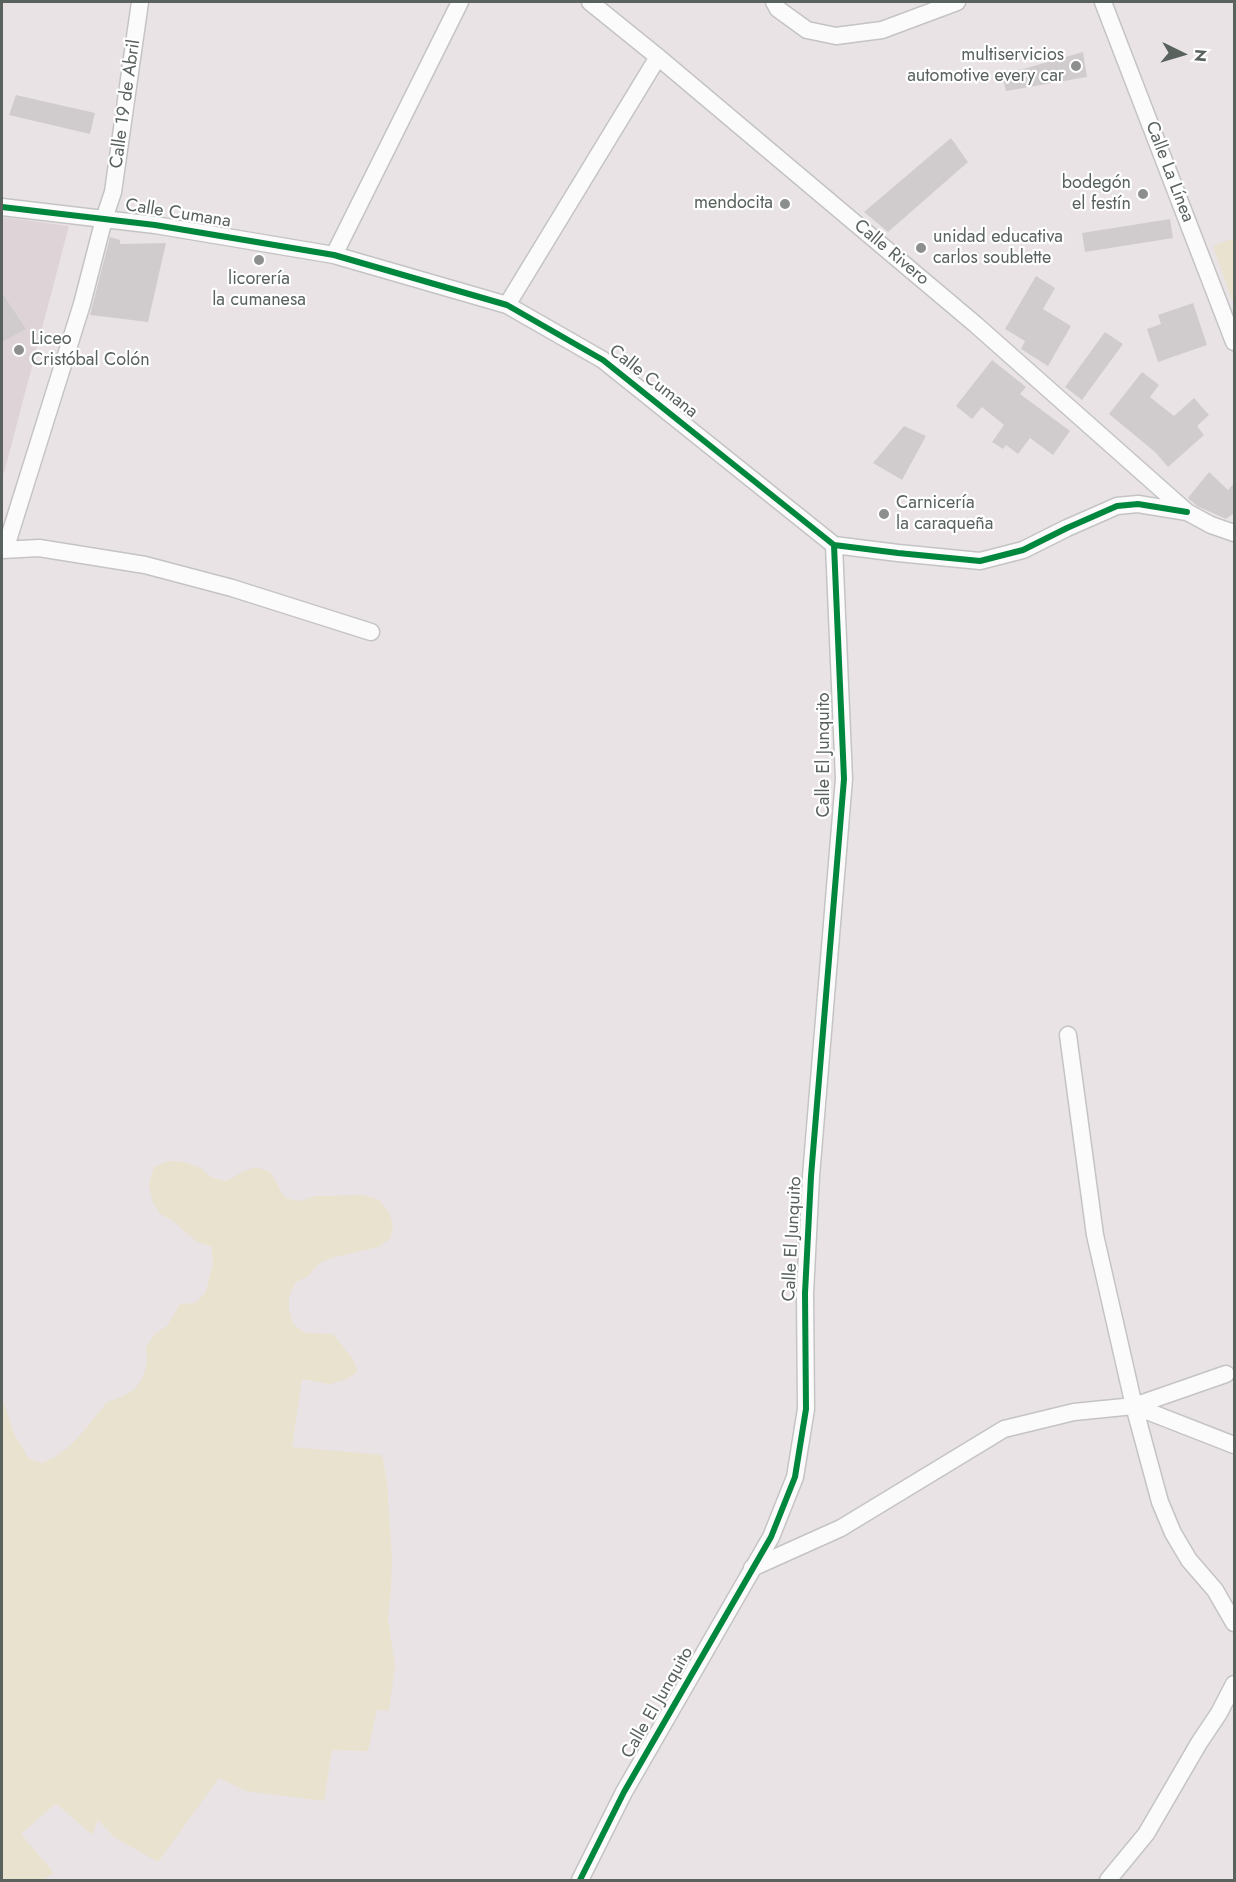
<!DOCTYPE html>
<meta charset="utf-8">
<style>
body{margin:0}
#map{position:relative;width:1236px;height:1882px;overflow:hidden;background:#eae3e6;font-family:Jost,sans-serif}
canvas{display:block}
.frame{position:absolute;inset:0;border:3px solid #59625d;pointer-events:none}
.north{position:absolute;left:1152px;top:24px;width:60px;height:60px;-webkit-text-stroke:4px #fff;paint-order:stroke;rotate:95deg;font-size:16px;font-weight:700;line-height:24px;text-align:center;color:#59625d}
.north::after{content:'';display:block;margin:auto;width:21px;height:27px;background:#59625d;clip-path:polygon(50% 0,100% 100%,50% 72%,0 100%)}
</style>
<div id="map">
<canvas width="1236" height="1882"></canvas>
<div class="frame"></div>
<div class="north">N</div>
</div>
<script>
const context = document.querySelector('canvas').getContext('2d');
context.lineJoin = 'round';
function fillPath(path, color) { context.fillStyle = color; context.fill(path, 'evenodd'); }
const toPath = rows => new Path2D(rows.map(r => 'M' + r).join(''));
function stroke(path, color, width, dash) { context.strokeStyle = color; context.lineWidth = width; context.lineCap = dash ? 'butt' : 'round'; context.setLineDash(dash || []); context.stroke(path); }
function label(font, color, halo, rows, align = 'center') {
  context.font = font + ' Jost,sans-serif'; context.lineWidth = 4.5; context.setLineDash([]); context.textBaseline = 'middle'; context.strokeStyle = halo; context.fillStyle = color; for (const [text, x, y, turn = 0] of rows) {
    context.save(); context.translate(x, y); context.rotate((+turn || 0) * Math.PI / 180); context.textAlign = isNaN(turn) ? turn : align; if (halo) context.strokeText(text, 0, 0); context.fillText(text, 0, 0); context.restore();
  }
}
fillPath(toPath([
 [2,217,69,226,4,473,2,473]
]), '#ded4d8');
fillPath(toPath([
 [1234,238,1234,299,1232,300,1213,246],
 [169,1161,184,1162,201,1168,212,1178,227,1181,242,1172,256,1167,270,1172,285,1198,300,1201,316,1196,364,1195,379,1200,389,1212,393,1226,390,1239,378,1247,331,1258,318,1264,308,1276,295,1283,289,1297,289,1310,293,1324,305,1333,333,1334,352,1358,358,1371,347,1379,330,1384,302,1379,292,1447,382,1455,387,1482,392,1558,391,1589,388,1618,395,1666,389,1711,377,1710,368,1751,332,1750,324,1801,246,1791,219,1778,158,1862,114,1837,98,1820,92,1835,56,1803,21,1834,54,1873,43,1880,2,1880,2,1402,5,1406,14,1434,29,1459,42,1463,55,1457,70,1446,87,1427,107,1402,121,1397,134,1390,143,1377,147,1362,146,1347,155,1334,167,1326,180,1304,195,1303,206,1292,213,1262,211,1246,197,1242,173,1221,160,1214,152,1200,149,1184,154,1167]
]), '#e8e2ce');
fillPath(toPath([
 [1083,52,1087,77,1006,91,1002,75],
 [16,95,95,113,90,134,9,115],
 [951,138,968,162,888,232,864,212],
 [1170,219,1173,238,1085,252,1082,233],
 [110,237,120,240,120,244,166,243,148,322,90,315],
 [1036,276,1055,288,1043,309,1071,326,1048,366,1021,349,1025,341,1005,329],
 [2,293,26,329,2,342],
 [1193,303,1207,345,1158,362,1147,329,1161,324,1158,315],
 [1105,332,1123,344,1082,400,1065,387],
 [992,360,1026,387,1020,394,1070,431,1053,455,1030,438,1018,454,1006,445,1003,449,992,442,1004,425,982,407,972,419,956,406],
 [1142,372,1159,385,1150,397,1174,416,1194,398,1209,415,1197,426,1204,435,1168,467,1155,452,1109,414],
 [904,426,926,436,902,480,873,463],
 [1209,472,1228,490,1234,483,1234,513,1226,519,1197,506,1188,498]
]), '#d0cccd');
const minor = toPath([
 [590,2,658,57,975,324,1187,512,1211,525,1234,533],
 [774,2,778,9,807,30,836,36,882,30,957,2],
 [1103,2,1234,342],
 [2,207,155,225,334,255,507,305,603,360,834,545,898,553,980,561,1023,550,1067,528,1117,506,1138,504,1187,512],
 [334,255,460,2],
 [507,305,658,57],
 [2,550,39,548,145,565,232,588,371,632],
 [5,550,82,304,104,219,113,192,140,2],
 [1068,1035,1095,1235,1134,1406,1160,1502,1173,1533,1189,1560,1215,1590,1234,1623],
 [1134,1406,1226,1374],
 [752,1568,841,1528,1004,1429,1074,1412,1134,1406,1234,1445],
 [580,1880,624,1792,771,1537,795,1477,806,1409,805,1293,811,1176,844,779,834,545],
 [1108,1880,1146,1834,1199,1743,1219,1713,1234,1684]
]);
stroke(minor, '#c4c4c4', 19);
stroke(minor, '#fcfbfb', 16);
stroke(toPath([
 [2,207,155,225,334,255,507,305,603,360,834,545,898,553,980,561,1023,550,1067,528,1117,506,1138,504,1187,512],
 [580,1880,624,1792,771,1537,795,1477,806,1409,805,1293,811,1176,844,779,834,545]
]), '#00873e', 6);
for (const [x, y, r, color] of [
 [1076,66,6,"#8c8f8d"],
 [1143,194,6,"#8c8f8d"],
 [785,204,6,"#8c8f8d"],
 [921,248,6,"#8c8f8d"],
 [259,260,6,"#8c8f8d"],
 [19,350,6,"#8c8f8d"],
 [884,514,6,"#8c8f8d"]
]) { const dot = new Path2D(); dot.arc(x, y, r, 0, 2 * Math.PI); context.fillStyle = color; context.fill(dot); stroke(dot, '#fff', 2); }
label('18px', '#59625d', '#fff', [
 ["multiservicios",1064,56],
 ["automotive every car",1064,77],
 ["bodegón",1131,184],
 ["el festín",1131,205],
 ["mendocita",773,204],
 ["unidad educativa",933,238,"left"],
 ["carlos soublette",933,259,"left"],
 ["licorería",259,280,"center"],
 ["la cumanesa",259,301,"center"],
 ["Liceo",31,340,"left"],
 ["Cristóbal Colón",31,361,"left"],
 ["Carnicería",896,504,"left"],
 ["la caraqueña",896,525,"left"]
], 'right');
label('18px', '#59625d', '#fff', [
 ["Calle 19 de Abril",126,104,-82],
 ["Calle La Línea",1169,172,69],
 ["Calle Cumana",178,214,9],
 ["Calle Rivero",891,253,40],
 ["Calle Cumana",653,382,38],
 ["Calle El Junquito",825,755,-90],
 ["Calle El Junquito",793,1239,-87],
 ["Calle El Junquito",658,1703,-60]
]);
</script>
